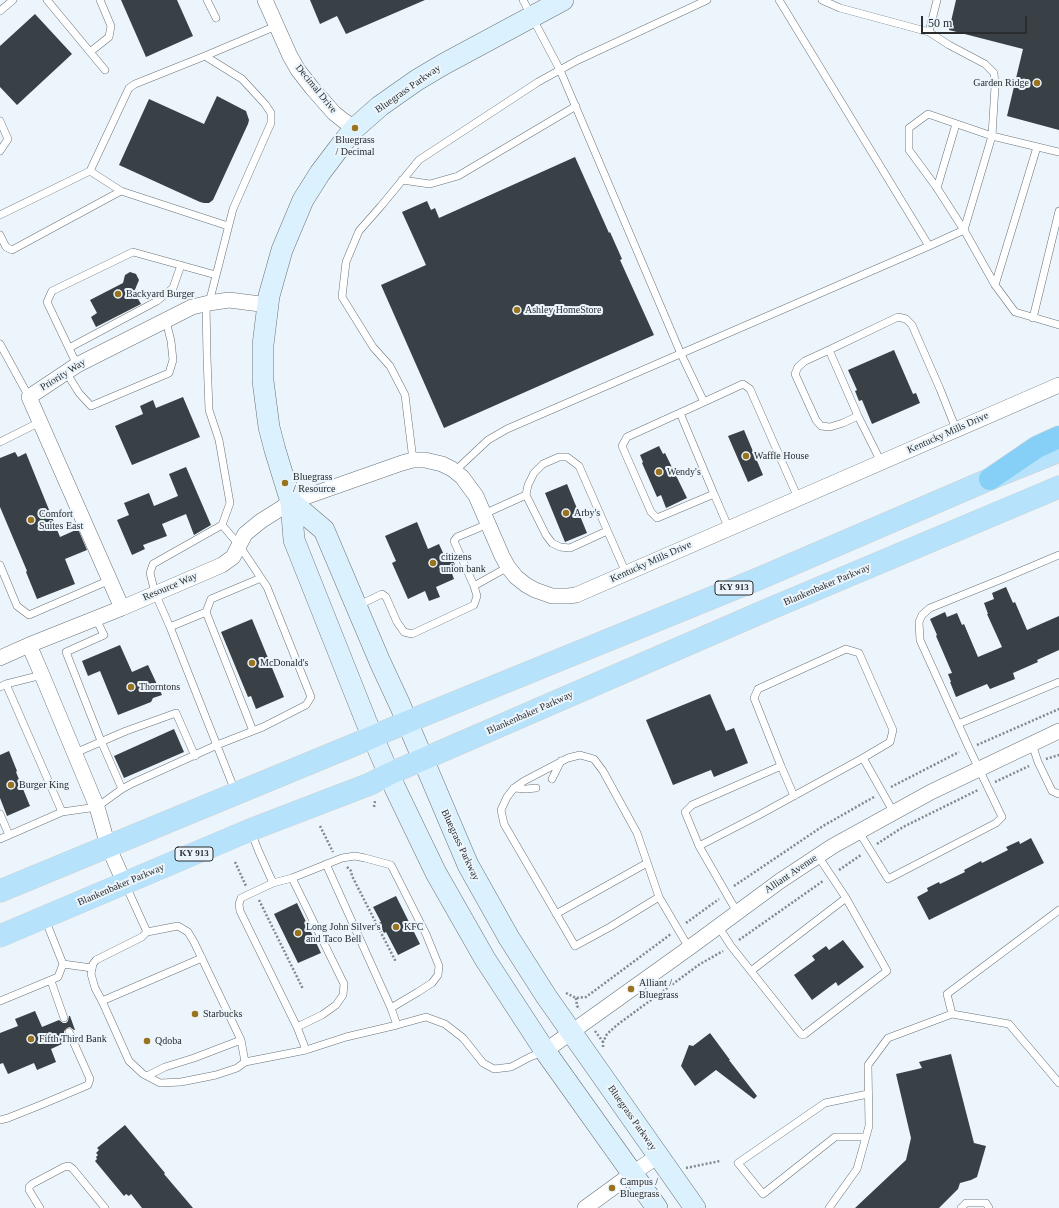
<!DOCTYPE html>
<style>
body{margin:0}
#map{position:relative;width:1059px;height:1208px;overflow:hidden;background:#ebf5fb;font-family:Georgia,serif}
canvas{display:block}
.scale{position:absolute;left:921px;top:16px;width:106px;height:18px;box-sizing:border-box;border:2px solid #292d2f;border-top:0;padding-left:5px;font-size:12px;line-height:14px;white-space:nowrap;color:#292d2f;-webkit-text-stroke:3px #ebf5fb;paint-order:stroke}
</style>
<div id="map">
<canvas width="1059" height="1208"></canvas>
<div class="scale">50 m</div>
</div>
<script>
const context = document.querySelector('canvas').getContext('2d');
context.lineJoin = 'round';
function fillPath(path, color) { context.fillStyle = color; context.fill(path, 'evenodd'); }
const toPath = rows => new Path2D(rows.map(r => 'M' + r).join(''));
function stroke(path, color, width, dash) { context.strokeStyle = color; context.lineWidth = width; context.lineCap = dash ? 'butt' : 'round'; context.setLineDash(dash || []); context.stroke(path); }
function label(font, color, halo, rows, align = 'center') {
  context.font = font + ' Georgia,serif'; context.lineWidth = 4; context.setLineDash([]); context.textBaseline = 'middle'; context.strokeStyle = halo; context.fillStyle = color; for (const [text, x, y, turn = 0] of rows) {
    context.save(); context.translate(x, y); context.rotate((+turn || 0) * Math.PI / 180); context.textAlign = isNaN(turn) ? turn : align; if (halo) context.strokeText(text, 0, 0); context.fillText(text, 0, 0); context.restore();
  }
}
fillPath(toPath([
 [121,0,177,0,193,36,146,57],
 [310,0,425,0,346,34,337,16,320,24],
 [956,0,1059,0,1059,130,1007,116,1023,49,949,30],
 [35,14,72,54,17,105,0,87,0,46],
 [217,96,242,109,246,111,249,120,248,124,213,200,209,203,204,203,200,202,119,165,149,99,204,124],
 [575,157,609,233,610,232,622,259,620,260,654,335,444,428,381,285,426,265,402,212,427,201,431,210,435,208,439,218],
 [130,272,136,274,139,280,134,292,141,304,96,327,91,317,97,313,90,300,123,283,125,275],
 [894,350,913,394,916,393,920,403,872,424,862,400,859,401,855,391,857,390,848,370],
 [183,397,200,437,132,465,115,426,143,414,140,406,153,400,156,408],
 [744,430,763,475,748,482,728,436],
 [659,446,663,454,665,453,687,498,666,508,661,495,657,497,642,463,643,462,640,455],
 [15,452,18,457,26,453,60,537,78,529,87,550,65,559,75,584,37,599,26,572,27,571,0,507,0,458],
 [186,467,211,525,194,535,186,514,162,524,167,536,143,545,145,549,132,555,117,520,129,515,124,503,149,493,154,506,178,496,169,474],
 [567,484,587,533,565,542,545,493],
 [417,522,428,549,439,544,444,555,449,552,457,569,451,571,454,579,436,587,440,597,429,601,425,591,408,599,392,563,396,561,385,536],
 [1006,587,1013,603,1015,602,1027,630,1059,616,1059,650,1037,660,1038,662,1013,673,1015,679,990,689,987,684,956,697,950,682,951,682,948,674,952,673,936,636,937,635,930,619,945,612,947,617,957,613,962,625,964,624,978,657,1002,647,987,614,988,614,984,603,994,599,992,593],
 [252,619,284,697,256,709,251,696,248,697,221,632],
 [120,645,132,672,148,665,162,695,153,698,151,702,118,715,100,671,88,676,82,661],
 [710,694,726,731,734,728,748,763,714,777,711,770,673,785,646,720],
 [174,729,184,752,124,778,114,756],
 [9,751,17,771,16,772,30,806,7,816,0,798,0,755],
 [1031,838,1044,863,929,920,917,897,928,891,927,888,939,882,940,884,965,872,964,870,981,861,982,863,1008,850,1006,847,1019,841,1020,844],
 [396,896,420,944,398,955,386,932,384,933,379,923,381,922,373,907],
 [297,903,321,953,298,963,274,914],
 [843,940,864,967,838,986,836,982,812,1000,794,975,815,960,812,956,826,946,829,950],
 [35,1011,42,1027,59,1020,63,1023,66,1023,68,1021,69,1016,70,1016,75,1030,74,1030,70,1027,67,1028,64,1031,64,1034,61,1035,64,1043,51,1049,56,1062,37,1070,34,1063,8,1074,3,1063,0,1064,0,1033,18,1026,15,1019],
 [710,1033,730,1060,729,1060,757,1096,754,1099,716,1070,695,1086,681,1066,689,1045,693,1046],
 [951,1054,974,1143,986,1146,977,1177,971,1180,960,1183,958,1189,939,1208,855,1208,906,1160,911,1138,896,1074,922,1068,919,1062],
 [125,1125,165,1173,164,1174,193,1208,142,1208,131,1194,129,1196,126,1194,124,1196,95,1161,97,1159,96,1157,98,1155,96,1153,99,1150,97,1148]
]), '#394146');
const lane = toPath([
 [47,0,105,70],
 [207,0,216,18],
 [523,0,560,70,681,354,704,402,743,384,750,389,798,498],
 [822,0,840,8,929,32,937,0],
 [0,11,13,0],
 [929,32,949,45,985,64,994,73,995,86,992,136,964,230,995,285,1015,312,1059,325],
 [90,52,109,37,111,26,100,0],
 [205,56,276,26],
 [0,121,8,139,0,151],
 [90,171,121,191],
 [402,180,430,184,458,176,576,106],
 [937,188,956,124],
 [0,215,90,171,129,88,135,84,205,56,242,79,265,104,271,113,271,123,233,209,209,303],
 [0,235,6,247,12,250,121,191,228,226],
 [929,246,964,230,937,188,909,150,909,128,928,114,992,136,1059,152],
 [995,285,1037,147],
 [206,303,207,357,209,410,219,440,230,503,222,525,153,564,150,573,155,593,170,627,235,791],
 [1033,318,1059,211],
 [0,344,29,397],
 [69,348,157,301,173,288,181,265],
 [829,350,858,416,843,423,830,427,821,426,816,420,795,374,798,367,805,361,829,350,898,317,906,319,912,325,940,389,956,429],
 [77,365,47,302,52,291,133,252,216,275],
 [66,372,79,393,91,406,169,373,173,360,171,341,166,321],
 [704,402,627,437,622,446,651,512,657,518,714,494,729,529],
 [680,413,714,494],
 [858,416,881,462],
 [0,442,40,422],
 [413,460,405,395,390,366,373,347,342,297,346,262,359,231,381,206,419,160,538,82,578,60,707,0],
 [455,471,488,440,507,429,929,246,779,0],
 [484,514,526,495],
 [607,531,570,548,560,547,552,543,546,535,526,495,528,485,534,473,543,464,559,457,567,457,579,466,626,573],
 [0,565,17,606,29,615,110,580],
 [474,586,508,567],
 [357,606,382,594,386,597,397,622,404,632,412,634,474,605,477,596,474,586,454,541,457,537,488,524],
 [96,619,104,635,66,652,101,741,122,789],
 [170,627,206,612],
 [6,684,62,812],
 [0,687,6,684,42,675],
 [958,724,1059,682],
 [253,731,206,612,211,599,261,578],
 [1032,744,1038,762,1052,791,1059,794],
 [75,753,126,731,176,713,195,756],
 [863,758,890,742,893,730,859,653,846,649,758,689,754,698,781,766,692,805,685,812,699,846,759,815,863,758,894,813],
 [781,766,794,796],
 [552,779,561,761],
 [514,788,526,789,536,788],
 [0,814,9,835],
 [859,832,888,879,996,823,1002,817,969,748,920,640,919,622,922,615,930,608,1002,579,1059,555],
 [0,839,62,812,97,807,122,789,133,783,217,745,263,727,306,705,311,697,267,587,239,545,222,525],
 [699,846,737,912],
 [292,878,344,984,343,995,336,1005,322,1015,297,1027],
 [273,883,292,878,342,858,355,856,365,858,391,865,426,934,439,966,438,975,432,983,418,992,391,1008],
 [126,886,147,932],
 [659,897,610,927,575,946,504,824,501,810,507,797,514,788,524,781,568,758,580,755,594,759,603,771,637,833,659,897,689,948],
 [556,914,647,863],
 [718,926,731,946,801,1034,803,1035,805,1034,887,971,846,898,818,856],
 [63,964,92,968],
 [751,971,846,898],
 [51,981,64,1018],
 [0,1001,58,977,63,964,45,919],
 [102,1001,202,958],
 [952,1014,947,994,1059,910],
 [397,1025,426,1017,445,1024,463,1038,483,1063,494,1069,511,1067,530,1057,543,1052],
 [306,1050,346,1037,397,1025,391,1008,326,864],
 [245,1062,241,1040,194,942,188,932,178,926,147,932,142,937,96,960,93,964,91,974,95,988,102,1001,129,1061,143,1074,160,1083,181,1082,216,1075,237,1068,245,1062,306,1050,297,1027,240,911,239,904,241,898,273,883,259,852,251,832],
 [147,1076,165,1067,194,1058,241,1040],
 [0,1120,8,1118,43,1104,88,1085,90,1079,69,1032],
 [866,1137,835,1137,763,1194,738,1163,825,1103,868,1094],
 [40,1208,29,1190,29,1187,32,1184,64,1167,69,1166,73,1169,105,1208],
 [829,1208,857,1169,869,1126,868,1065,888,1038,952,1014,1009,1024,1059,1083],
 [961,1208,966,1203,986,1203,989,1208]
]);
const street = toPath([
 [265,0,290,56,298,70,312,88,334,113,344,121,355,128],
 [122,608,29,397,77,365,192,307,209,303,229,300,268,305],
 [0,658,29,645],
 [125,884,108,846,97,807,42,675,29,645,122,608,222,565,233,557,245,534,261,521,291,502,402,463,413,460,425,460,442,464,452,469,462,477,476,496,502,556,508,567,516,577,526,585,535,590,552,596,568,596,576,595,1059,385],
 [545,1051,689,948,780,881,833,846,931,792,1059,731],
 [585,1208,633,1173,658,1156]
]);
const secondary = toPath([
 [563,0,444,64,417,80,380,106,355,128,345,140,320,173,303,200,282,250,269,296,263,345,263,381,269,427,275,450,291,502,294,540,366,721,395,788,436,873,485,959,545,1051,657,1208],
 [291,502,324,530,380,662,400,705,468,865,509,938,546,996,695,1208]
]);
const primary = toPath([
 [0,891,356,744,407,722,758,579,990,479,1059,451],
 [0,936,250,830,370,784,389,774,767,610,1059,487]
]);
const highway = toPath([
 [990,479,1037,447,1059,437]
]);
stroke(lane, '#6a7278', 8);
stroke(street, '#6a7278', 16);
stroke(secondary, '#6a7278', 22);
stroke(primary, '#d0d1d1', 23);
stroke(highway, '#d0d1d1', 23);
stroke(toPath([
 [977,745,1059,709],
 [1046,759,1059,755],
 [995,782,1029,766],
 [891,787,959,752],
 [374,807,375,801],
 [320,826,333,852],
 [877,844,903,827,978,790],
 [235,862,246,886],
 [347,867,351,871,352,876,396,962],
 [839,870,861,855],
 [734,886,823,826,874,797],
 [259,900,303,989],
 [686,923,719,899],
 [739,940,823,881],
 [566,993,576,998,586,997,671,934],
 [576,998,577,1006,580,1009],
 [595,1031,603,1042],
 [603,1047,603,1042,607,1034,617,1025,700,964,723,951],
 [686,1168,720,1161]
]), '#82898c', 2.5, [2, 2]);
stroke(lane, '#fff', 7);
stroke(street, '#fff', 15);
stroke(secondary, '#dbf1fd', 21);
stroke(primary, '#b6e3fb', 22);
stroke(highway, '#86d0f8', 22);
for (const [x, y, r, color] of [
 [1037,83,4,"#99731e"],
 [355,128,4,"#99731e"],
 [118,294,4,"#99731e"],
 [517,310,4,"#99731e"],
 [746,456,4,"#99731e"],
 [659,472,4,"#99731e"],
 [285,483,4,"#99731e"],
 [566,513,4,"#99731e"],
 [31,520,4,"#99731e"],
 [433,563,4,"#99731e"],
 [252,663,4,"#99731e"],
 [131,687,4,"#99731e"],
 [11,785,4,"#99731e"],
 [396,927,4,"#99731e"],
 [298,933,4,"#99731e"],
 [631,989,4,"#99731e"],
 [195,1014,4,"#99731e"],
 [31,1039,4,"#99731e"],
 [147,1041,4,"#99731e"],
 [612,1188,4,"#99731e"]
]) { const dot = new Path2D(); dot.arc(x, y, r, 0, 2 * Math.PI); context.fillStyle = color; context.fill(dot); stroke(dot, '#ebf5fb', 1.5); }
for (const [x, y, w] of [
 [734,588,38],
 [194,854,38]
]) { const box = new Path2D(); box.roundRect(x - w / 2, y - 7, w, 14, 3); context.fillStyle = '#ebf5fb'; context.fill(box); stroke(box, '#292d2f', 1); }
label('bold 9px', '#292d2f', null, [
 ["KY 913",734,588],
 ["KY 913",194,854]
]);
label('10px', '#292d2f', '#ebf5fb', [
 ["Garden Ridge",1029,83,"right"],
 ["Bluegrass",355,140,"center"],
 ["/ Decimal",355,152,"center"],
 ["Backyard Burger",126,294],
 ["Ashley HomeStore",525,310],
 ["Waffle House",754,456],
 ["Wendy's",667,472],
 ["Bluegrass",293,477],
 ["/ Resource",293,489],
 ["Arby's",574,513],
 ["Comfort",39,514],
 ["Suites East",39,526],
 ["citizens",441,557],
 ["union bank",441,569],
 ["McDonald's",260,663],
 ["Thorntons",139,687],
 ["Burger King",19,785],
 ["Long John Silver's",306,927],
 ["and Taco Bell",306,939],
 ["KFC",404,927],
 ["Alliant /",639,983],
 ["Bluegrass",639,995],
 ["Starbucks",203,1014],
 ["Fifth Third Bank",39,1039],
 ["Qdoba",155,1041],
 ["Campus /",620,1182],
 ["Bluegrass",620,1194]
], 'left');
label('10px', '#292d2f', '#ebf5fb', [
 ["Decimal Drive",316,89,51],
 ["Bluegrass Parkway",408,89,-35],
 ["Priority Way",63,375,-32],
 ["Kentucky Mills Drive",948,433,-24],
 ["Kentucky Mills Drive",651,562,-24],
 ["Blankenbaker Parkway",827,585,-23],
 ["Resource Way",170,587,-23],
 ["Blankenbaker Parkway",530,713,-24],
 ["Bluegrass Parkway",460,845,65],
 ["Alliant Avenue",791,874,-34],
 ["Blankenbaker Parkway",121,885,-23],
 ["Bluegrass Parkway",632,1118,55]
]);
</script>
